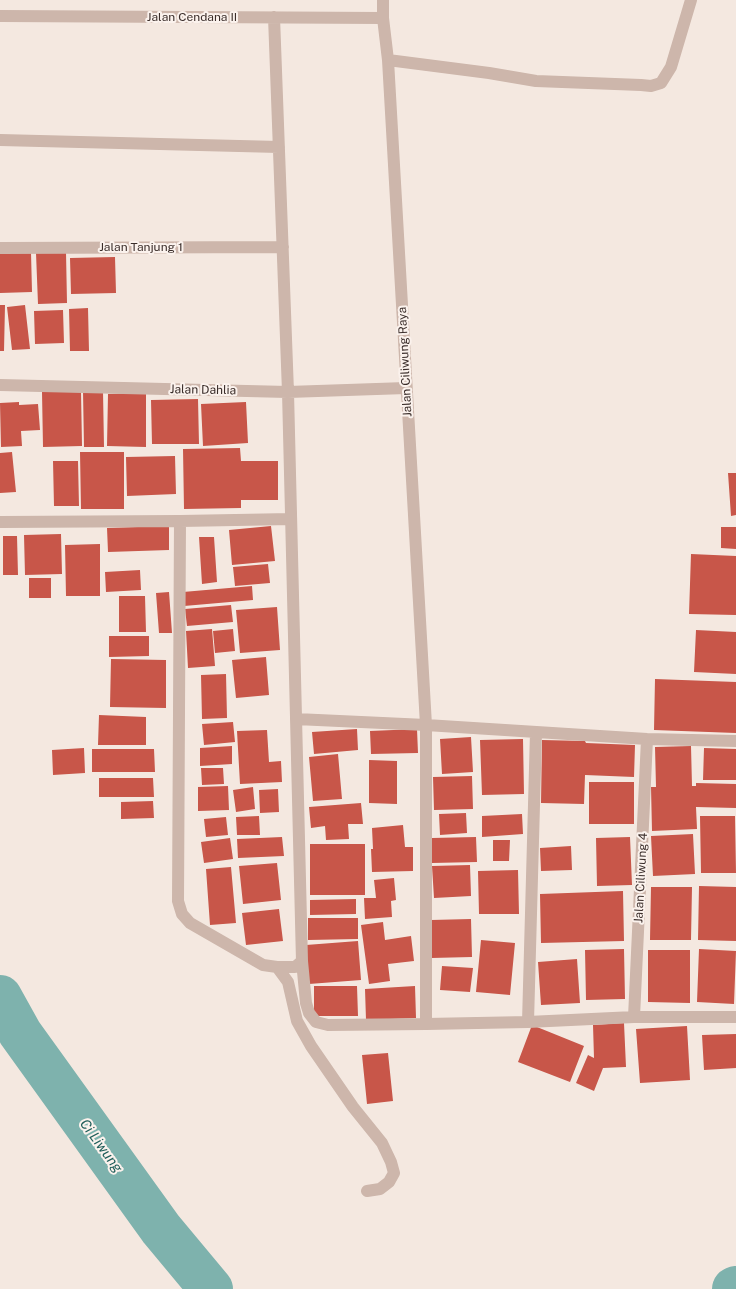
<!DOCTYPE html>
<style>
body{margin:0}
canvas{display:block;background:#f4e8e0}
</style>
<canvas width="736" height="1289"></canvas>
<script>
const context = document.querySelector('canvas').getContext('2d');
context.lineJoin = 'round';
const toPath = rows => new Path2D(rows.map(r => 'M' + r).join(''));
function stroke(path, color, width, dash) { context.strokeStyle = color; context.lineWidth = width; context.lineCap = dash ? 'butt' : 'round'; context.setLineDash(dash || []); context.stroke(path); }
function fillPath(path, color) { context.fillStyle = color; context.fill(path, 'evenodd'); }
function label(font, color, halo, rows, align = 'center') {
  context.font = font + ' "Public Sans",sans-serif'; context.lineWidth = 4; context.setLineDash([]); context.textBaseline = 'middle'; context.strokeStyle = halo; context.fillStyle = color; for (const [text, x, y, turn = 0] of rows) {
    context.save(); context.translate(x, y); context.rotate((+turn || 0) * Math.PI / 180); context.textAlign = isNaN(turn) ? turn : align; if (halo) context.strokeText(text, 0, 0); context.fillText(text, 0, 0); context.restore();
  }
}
stroke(toPath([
 [0,997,20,1033,161,1229,211,1289],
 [734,1289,736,1288]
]), '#7eb2ad', 44);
fillPath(toPath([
 [31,252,32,292,0,293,0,253],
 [66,252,67,303,38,304,36,253],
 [115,257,116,293,71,294,70,258],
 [0,305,5,305,4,351,0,351],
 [25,305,30,349,12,350,7,307],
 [88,308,89,351,70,351,69,309],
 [63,310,64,343,35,344,34,311],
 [81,391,82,446,43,447,42,392],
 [83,391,103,391,104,447,84,447],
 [146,393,146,447,107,446,108,394],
 [198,399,199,444,152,444,151,400],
 [19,402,19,405,38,404,40,430,21,431,22,446,1,447,0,403],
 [246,402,248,443,203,446,201,404],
 [240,448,241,461,278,461,278,500,241,500,241,508,184,509,183,449],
 [12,452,16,492,0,493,0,453],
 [80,452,124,452,124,509,81,509],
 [175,456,176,494,127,496,126,457],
 [53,461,78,461,79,506,54,506],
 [728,473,736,473,736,515,731,516],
 [169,526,169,550,108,552,107,528],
 [271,526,275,561,232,565,229,530],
 [721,527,736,527,736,549,721,548],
 [61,534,62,574,25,575,24,535],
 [3,536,17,536,18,575,3,575],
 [199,537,214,537,217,582,202,584],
 [100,544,100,596,66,596,65,545],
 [691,554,736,556,736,615,689,614],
 [268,564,270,583,235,586,233,567],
 [140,570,141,590,106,592,105,572],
 [29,578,51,578,51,598,29,598],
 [252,586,253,600,184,606,183,592],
 [169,592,172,633,159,633,156,593],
 [119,596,145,596,146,632,119,632],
 [231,605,233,622,187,626,185,609],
 [277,607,280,650,240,653,236,610],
 [212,629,215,666,188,668,186,631],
 [233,629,235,651,215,653,213,631],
 [696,630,736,632,736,674,694,672],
 [109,636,149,636,149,656,109,657],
 [266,657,269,695,236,698,232,660],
 [111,659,166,660,166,708,110,707],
 [226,674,227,718,202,719,201,675],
 [655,679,736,682,736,733,654,730],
 [99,715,146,717,146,745,98,745],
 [233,722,235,742,204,745,202,724],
 [357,729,358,750,314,754,312,732],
 [417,729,418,753,371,754,370,731],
 [267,730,269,762,281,761,282,782,240,784,237,731],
 [471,737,473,772,442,774,440,739],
 [523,739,524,794,482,795,480,740],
 [542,740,585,741,586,743,635,745,634,777,585,775,584,804,541,803],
 [232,746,232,764,200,766,200,748],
 [691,746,692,786,696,786,696,783,736,784,736,808,696,807,697,829,652,831,651,787,656,787,655,747],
 [84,748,85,773,53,775,52,750],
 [704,748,736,749,736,780,703,780],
 [92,749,154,749,155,772,92,772],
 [338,754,342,799,313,801,309,757],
 [369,760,397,761,397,804,369,803],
 [201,768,223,768,224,784,202,785],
 [472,776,473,809,434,810,433,777],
 [99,778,153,778,154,797,99,797],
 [589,782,634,782,634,824,589,824],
 [228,786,229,810,198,811,198,787],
 [253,787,255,809,236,812,233,790],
 [278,789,279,812,260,813,259,790],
 [153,801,154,818,121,819,121,802],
 [361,803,363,824,348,824,349,839,326,840,325,826,311,828,309,807],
 [466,813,467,833,440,835,439,814],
 [522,814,523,834,482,837,482,816],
 [259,816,260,835,237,835,236,817],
 [700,816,735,816,736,873,701,873],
 [226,817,228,835,206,837,204,819],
 [403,825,405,847,413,847,413,871,372,872,371,849,373,849,372,828],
 [693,834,695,874,653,876,651,836],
 [282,837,284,856,238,858,237,839],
 [476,837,477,862,432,863,432,838],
 [630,837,632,885,597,886,596,838],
 [230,838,233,859,204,863,201,842],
 [493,840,510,840,509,861,493,861],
 [310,844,365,844,365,895,310,895],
 [571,846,572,870,541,871,540,848],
 [277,863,281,900,243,904,239,866],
 [470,865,471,896,434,898,432,866],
 [231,867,236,923,210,925,206,869],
 [518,870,519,914,479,914,478,871],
 [394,878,396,900,391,901,392,917,365,919,364,898,376,898,374,880],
 [699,886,736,887,736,941,698,940],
 [651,887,692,887,691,940,650,940],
 [623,891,624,941,541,943,540,894],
 [356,899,356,914,310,915,310,900],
 [279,909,283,941,246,945,242,913],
 [308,918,358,918,358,939,308,940],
 [471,919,472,957,431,958,431,920],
 [383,922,385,940,411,936,414,961,388,964,390,981,369,984,361,925],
 [481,940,515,943,510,995,476,992],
 [358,941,361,980,309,984,306,945],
 [624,949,625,999,586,1000,585,950],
 [699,949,736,951,734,1004,697,1002],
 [648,950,690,950,690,1003,648,1002],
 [577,959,580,1003,541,1005,538,962],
 [442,966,473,968,470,992,440,990],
 [314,986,357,986,358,1016,314,1016],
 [415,986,416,1018,366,1020,365,989],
 [624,1023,626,1067,603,1068,594,1091,576,1083,588,1055,594,1058,593,1025],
 [532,1025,584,1046,570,1082,518,1062],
 [687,1026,690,1080,640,1083,636,1029],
 [736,1034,736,1068,704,1070,702,1035],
 [388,1053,393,1101,367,1104,362,1055]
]), '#c85649');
stroke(toPath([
 [383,0,383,18,388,60,426,725,426,1024,528,1022,634,1017,736,1017],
 [0,16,383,18],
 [274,17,288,392,302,961,306,1003,309,1013,316,1022,328,1025,426,1024],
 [388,60,489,73,536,81,641,85,651,86,661,83,671,67,691,0],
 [0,140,279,147],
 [0,248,283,247],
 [0,385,288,392,406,388],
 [180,521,178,901,182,914,190,923,263,965,277,967,295,967,302,961],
 [0,522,180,521,291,519],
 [296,719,426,725,647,739,736,741],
 [277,967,288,982,297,1021,311,1046,353,1107,382,1143,391,1162,394,1173,389,1182,380,1189,367,1191],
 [634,1017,647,739],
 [528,1022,536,732]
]), '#cdb6ab', 12);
label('12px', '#3a2d2a', '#fbf2ed', [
 ["Jalan Cendana II",192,17],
 ["Jalan Tanjung 1",141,247],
 ["Jalan Ciliwung Raya",405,362,-93],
 ["Jalan Dahlia",203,390,1],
 ["Jalan Ciliwung 4",641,878,-87]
]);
label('italic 14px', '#1e5d59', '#fbf2ed', [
 ["Ci Liwung",101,1146,54]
]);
</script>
